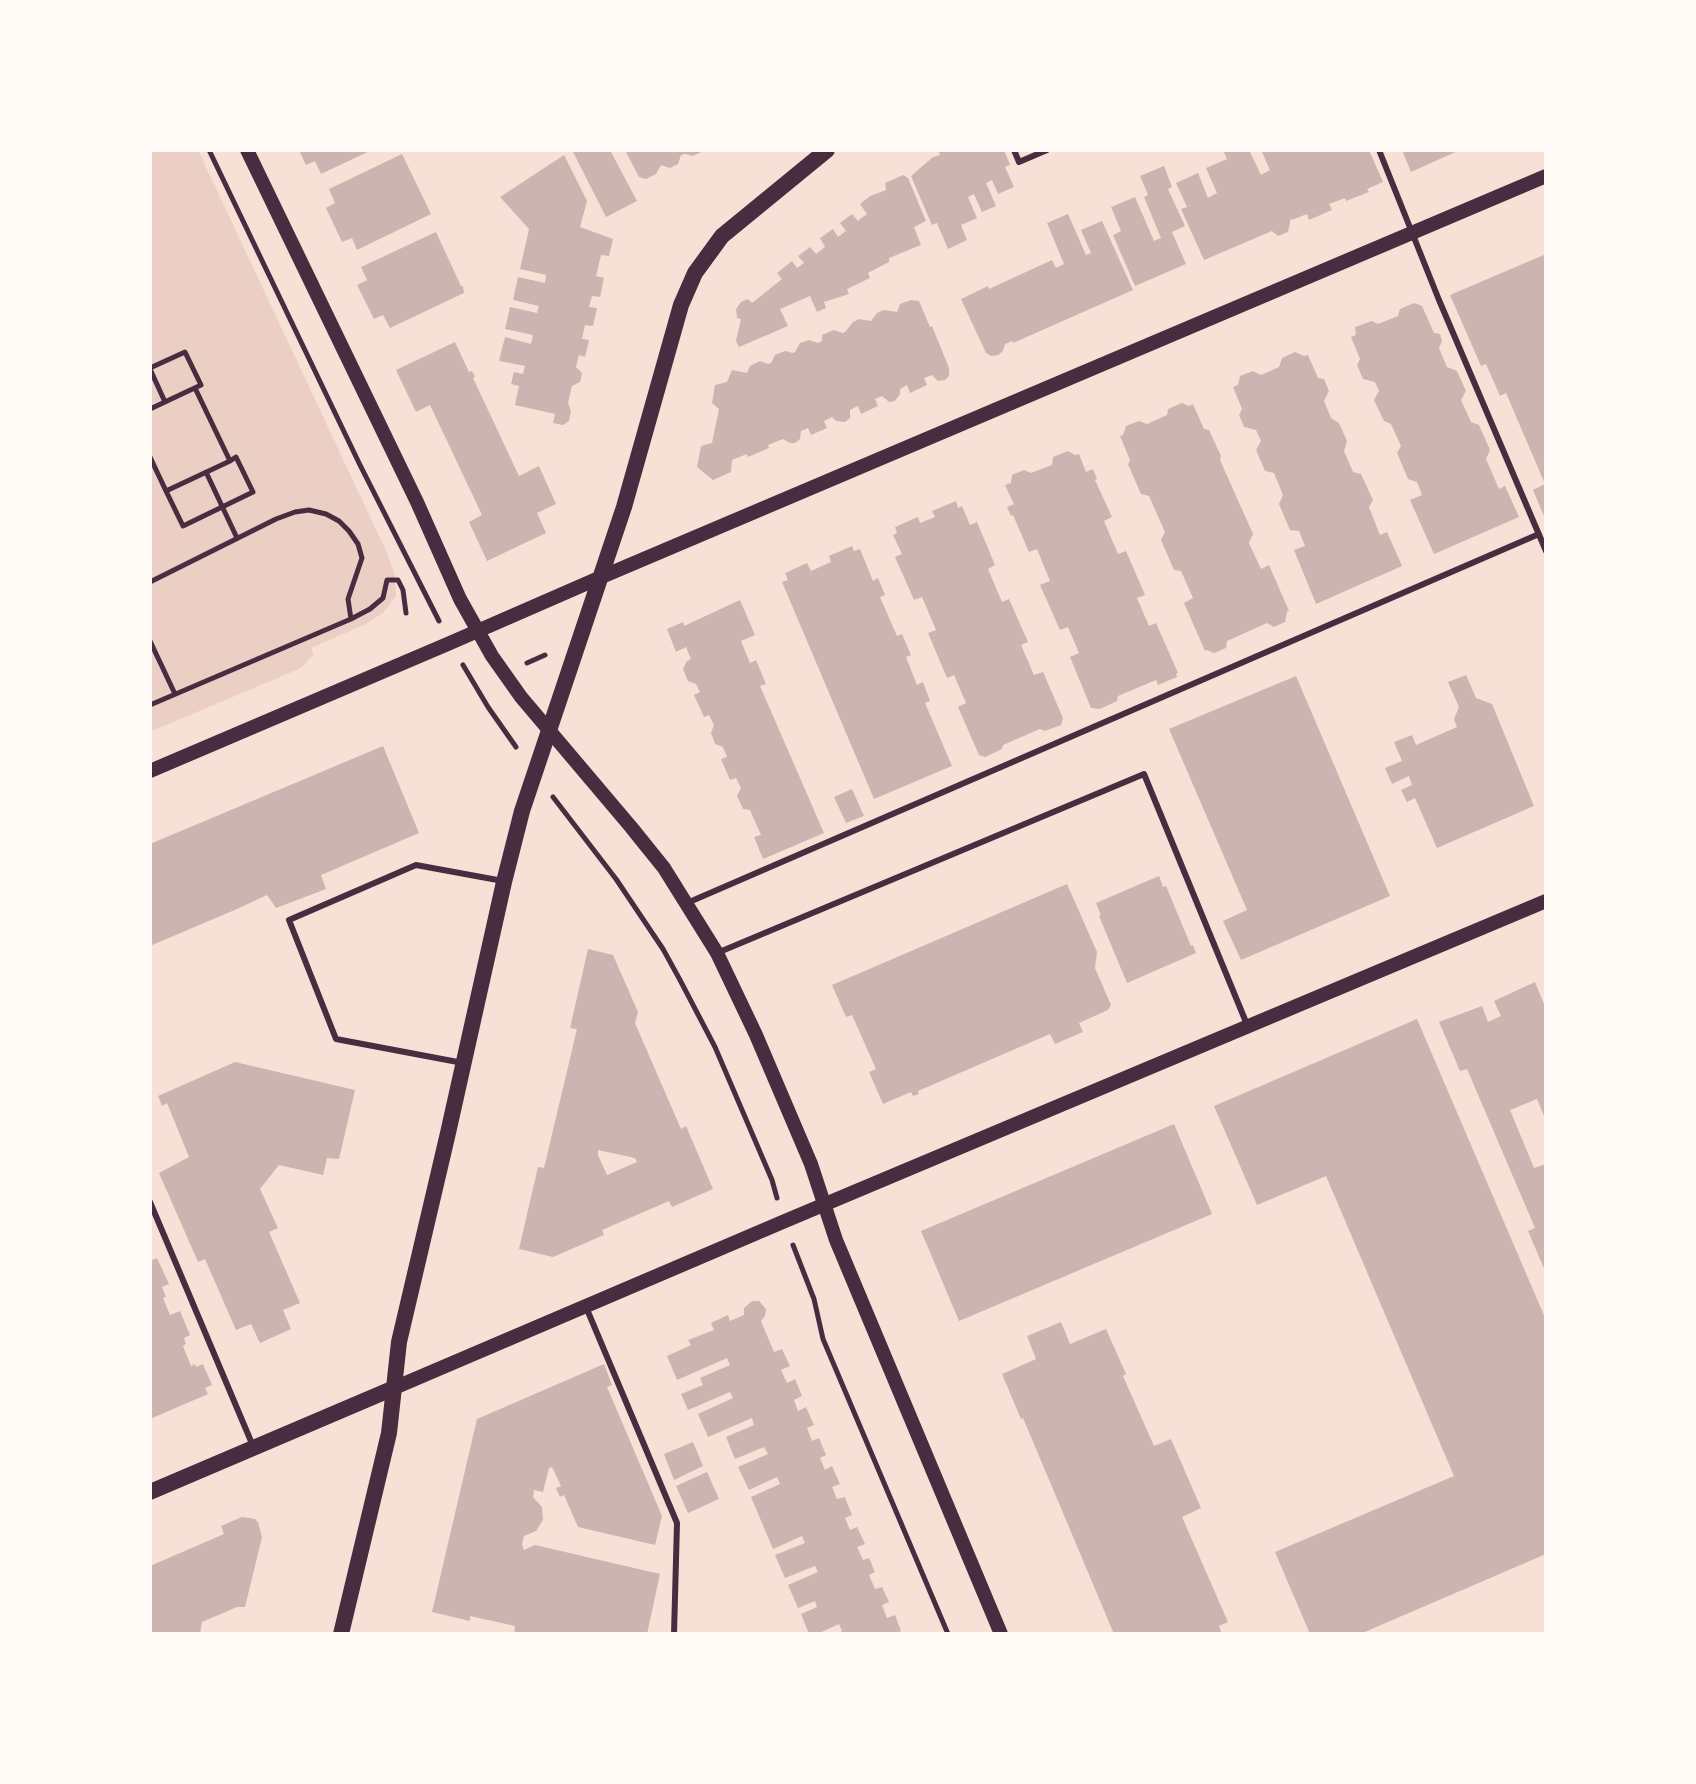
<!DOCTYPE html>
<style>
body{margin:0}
#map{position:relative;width:1696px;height:1784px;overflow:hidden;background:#f7e1d7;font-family:Lato,sans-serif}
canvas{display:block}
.frame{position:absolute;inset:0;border:152px solid #fffaf5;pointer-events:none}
</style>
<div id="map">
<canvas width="1696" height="1784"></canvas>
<div class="frame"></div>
</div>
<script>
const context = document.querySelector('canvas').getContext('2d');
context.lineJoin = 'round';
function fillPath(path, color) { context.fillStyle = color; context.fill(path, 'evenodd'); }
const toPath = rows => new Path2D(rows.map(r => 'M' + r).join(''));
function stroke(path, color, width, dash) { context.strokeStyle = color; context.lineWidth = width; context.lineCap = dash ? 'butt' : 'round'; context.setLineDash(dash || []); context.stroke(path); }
fillPath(toPath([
 [150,150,198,150,388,555,395,575,396,596,384,612,368,623,311,648,314,654,301,668,150,732]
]), '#ebcfc5');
fillPath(toPath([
 [299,150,372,150,321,174,315,161,306,165],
 [572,150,610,150,637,201,606,217],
 [625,150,705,150,693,156,685,154,681,155,678,164,670,168,661,165,656,174,646,179,639,177],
 [945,150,1004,150,1010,165,1005,167,1014,187,998,194,992,180,986,183,996,206,982,212,974,194,968,197,977,218,961,225,967,240,948,249,937,223,932,225,911,176,933,157,940,155,939,152],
 [1223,150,1249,150,1261,175,1270,170,1261,150,1369,150,1383,182,1367,189,1369,192,1346,201,1345,198,1329,204,1332,210,1309,220,1307,214,1292,220,1291,218,1288,232,1278,236,1272,231,1204,260,1181,209,1187,207,1176,183,1198,173,1208,198,1217,193,1206,168,1227,159],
 [1402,150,1460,150,1411,172],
 [402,154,431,214,357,250,352,238,342,242,326,208,335,203,329,189],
 [564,155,587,201,580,227,613,239,609,256,601,255,596,276,604,278,600,297,592,296,589,307,597,308,593,326,585,325,582,339,589,340,585,357,579,355,576,367,582,373,580,382,572,386,568,403,571,411,569,421,563,425,553,423,555,414,515,405,519,386,511,384,514,372,523,374,525,366,499,361,505,337,531,344,533,335,505,329,510,307,537,313,539,306,513,300,518,277,545,283,546,275,520,269,529,229,500,197],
 [1164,166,1172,187,1168,189,1185,226,1172,232,1186,264,1135,286,1113,235,1121,231,1111,207,1135,197,1154,241,1161,238,1144,197,1148,195,1140,176],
 [903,175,908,178,926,221,914,227,921,245,889,258,889,262,868,273,870,278,847,289,849,294,824,302,826,308,817,312,810,296,780,309,788,326,739,347,736,341,741,319,737,318,736,309,741,302,748,299,752,303,782,279,777,273,792,261,797,268,804,263,798,256,810,247,816,254,825,247,820,238,833,229,838,237,846,231,840,223,852,214,858,221,860,219,867,214,860,204,870,196,886,190,885,183],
 [1068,214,1086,255,1091,253,1081,230,1102,221,1133,290,1013,343,1012,341,1005,344,1003,351,998,355,991,356,986,353,961,299,988,286,989,289,1052,260,1056,268,1064,264,1047,223],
 [436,232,461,286,463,286,464,293,390,328,383,315,374,319,357,285,367,280,361,267],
 [1546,254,1546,521,1533,490,1545,484,1506,393,1500,396,1486,364,1481,366,1450,295],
 [911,300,919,301,930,327,932,326,949,368,949,376,945,380,938,381,932,375,924,378,927,385,910,393,907,385,900,389,900,394,895,401,889,402,882,396,875,399,878,406,861,414,858,406,850,410,850,418,845,422,836,421,832,417,824,421,827,428,811,435,808,428,801,431,800,439,795,443,790,443,783,439,768,445,769,448,748,457,747,454,732,460,731,472,713,480,697,467,701,446,712,443,719,409,712,403,715,385,727,382,732,370,747,373,750,366,760,361,768,364,771,363,775,355,785,351,793,353,795,352,800,343,809,340,818,343,822,341,822,335,834,330,843,333,846,331,853,322,859,319,871,321,877,313,884,310,897,312,900,304],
 [1414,303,1422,306,1434,333,1440,334,1442,341,1439,348,1447,367,1457,371,1466,391,1461,400,1471,422,1479,425,1490,450,1486,459,1499,489,1505,486,1519,517,1434,554,1410,500,1422,495,1417,482,1408,479,1397,453,1401,446,1391,424,1384,421,1374,400,1379,391,1375,382,1363,379,1357,365,1360,359,1351,337,1356,335,1355,327,1372,321,1378,324,1398,316,1400,309],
 [455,342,469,372,472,371,475,377,473,378,519,476,539,466,556,504,537,513,546,533,487,561,469,522,482,515,430,405,416,412,396,370],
 [1295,352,1304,356,1308,355,1318,378,1324,379,1329,391,1324,401,1331,418,1339,423,1347,441,1344,451,1353,472,1361,474,1373,500,1369,507,1380,535,1387,532,1402,566,1316,604,1294,550,1305,546,1299,531,1290,530,1279,504,1283,495,1274,473,1265,471,1256,450,1261,441,1256,430,1244,427,1239,415,1242,409,1233,387,1238,385,1240,376,1253,371,1261,375,1279,367,1282,358],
 [1182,403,1189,406,1193,404,1204,429,1209,430,1221,456,1220,460,1253,534,1249,543,1261,569,1269,565,1289,611,1287,612,1285,622,1274,627,1267,623,1227,641,1226,648,1214,653,1207,650,1205,651,1184,603,1193,598,1181,571,1174,570,1161,540,1165,532,1149,496,1141,494,1128,464,1130,460,1120,436,1123,435,1126,426,1139,421,1147,424,1167,415,1168,409],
 [1068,451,1075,455,1079,454,1086,472,1093,469,1097,479,1095,480,1112,517,1104,521,1118,554,1126,551,1145,595,1137,598,1149,626,1156,623,1178,673,1176,674,1177,677,1158,685,1156,680,1118,696,1117,701,1100,709,1091,708,1070,657,1079,653,1068,627,1060,630,1040,585,1050,581,1037,549,1029,552,1013,515,1011,516,1007,507,1014,504,1005,485,1011,483,1012,475,1024,470,1031,473,1052,465,1053,457],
 [956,501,958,508,962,506,970,525,977,522,995,565,988,569,1002,602,1009,599,1028,642,1021,645,1034,675,1043,672,1063,718,1061,725,1045,731,1040,729,1003,745,1002,749,985,757,979,755,958,707,966,703,954,675,947,678,928,633,936,630,922,597,914,600,895,557,902,554,893,535,897,533,895,527,918,517,920,523,935,517,932,511],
 [852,546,854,551,860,549,873,581,878,578,885,595,880,597,897,636,902,634,911,655,906,657,917,685,923,682,930,701,925,703,952,766,874,799,782,582,788,580,785,573,807,563,811,571,831,562,829,556],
 [740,600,755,635,741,641,750,663,756,660,766,684,760,686,824,833,763,859,754,837,761,835,750,810,743,809,737,796,741,788,736,778,730,780,721,759,727,757,723,747,715,744,711,733,714,725,709,715,704,717,694,695,700,692,696,684,688,681,683,669,687,661,691,659,686,647,676,652,667,629,683,622,684,626],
 [1466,675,1476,698,1492,704,1534,806,1437,848,1415,798,1407,802,1401,790,1412,785,1409,776,1392,784,1385,768,1402,761,1394,742,1412,735,1416,745,1457,727,1454,719,1459,707,1448,682],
 [1296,676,1390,896,1241,960,1223,921,1247,910,1169,729],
 [383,746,419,833,321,875,326,889,276,908,267,895,237,909,150,946,150,844],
 [852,789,864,816,846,823,834,797],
 [1159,876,1163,887,1166,886,1191,946,1193,945,1196,953,1127,983,1099,916,1101,915,1096,903],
 [1067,884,1097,952,1095,968,1111,1005,1108,1010,1079,1023,1083,1032,1055,1044,1050,1034,918,1091,919,1094,913,1096,911,1092,883,1104,869,1072,876,1069,852,1015,846,1017,832,985],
 [588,949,613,955,638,1012,635,1023,681,1129,686,1126,713,1189,672,1207,669,1201,602,1230,604,1235,553,1257,519,1249,538,1167,544,1168,577,1029,570,1028],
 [598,1150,635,1158,637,1162,607,1175,598,1155],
 [1535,982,1546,1009,1546,1121,1537,1099,1510,1110,1534,1168,1546,1164,1546,1273,1528,1231,1535,1228,1467,1069,1460,1071,1439,1022,1482,1006,1488,1022,1501,1016,1494,1001],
 [1417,1019,1546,1320,1546,1554,1360,1634,1310,1634,1275,1552,1454,1476,1326,1176,1257,1205,1214,1106],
 [235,1062,355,1090,339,1159,327,1158,323,1175,279,1165,260,1189,278,1228,269,1232,300,1303,283,1310,291,1329,260,1343,251,1324,236,1330,205,1259,198,1262,159,1173,189,1157,167,1103,162,1106,158,1096],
 [1174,1124,1212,1214,959,1321,921,1231],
 [157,1258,169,1284,162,1287,166,1297,163,1298,170,1315,180,1311,190,1335,184,1338,186,1344,183,1346,191,1366,195,1364,196,1367,203,1364,212,1385,205,1388,208,1394,150,1419,150,1261],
 [752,1301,759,1301,766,1309,765,1316,761,1321,774,1352,782,1349,790,1366,781,1370,787,1383,795,1379,802,1396,794,1400,798,1411,806,1407,814,1425,807,1428,812,1441,819,1438,826,1455,820,1458,825,1470,832,1466,840,1484,832,1487,837,1499,845,1497,852,1515,845,1518,850,1530,857,1527,865,1544,857,1547,863,1560,869,1558,875,1572,869,1575,875,1589,882,1587,889,1602,882,1605,887,1618,895,1615,901,1631,895,1634,836,1634,842,1631,839,1624,817,1634,809,1634,801,1614,817,1607,815,1601,798,1608,788,1585,818,1572,815,1566,785,1578,775,1555,805,1543,802,1536,773,1549,751,1497,780,1484,777,1477,749,1490,738,1467,768,1454,764,1447,735,1459,726,1437,754,1425,752,1418,708,1437,698,1414,733,1398,730,1392,688,1410,681,1394,703,1385,700,1378,730,1365,727,1358,677,1380,667,1356,691,1345,688,1340,714,1330,711,1323,728,1315,730,1321,744,1315,744,1308],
 [1061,1322,1070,1344,1106,1329,1126,1374,1123,1376,1154,1446,1171,1439,1201,1508,1182,1517,1228,1622,1219,1626,1222,1634,1114,1634,1023,1418,1021,1419,1002,1374,1036,1359,1027,1336],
 [604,1364,612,1385,607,1387,662,1516,655,1545,578,1527,564,1495,560,1497,556,1488,561,1486,552,1467,549,1468,543,1492,534,1490,533,1497,542,1507,543,1520,536,1531,524,1536,522,1544,524,1550,535,1545,660,1574,647,1634,514,1634,515,1626,470,1616,470,1621,432,1612,477,1419],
 [693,1442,703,1466,674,1480,664,1454],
 [707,1472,719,1499,688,1513,676,1486],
 [242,1517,255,1519,258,1522,262,1537,245,1607,237,1607,202,1622,200,1634,150,1634,150,1566,224,1534,221,1526]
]), '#ccb4b1');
stroke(toPath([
 [209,150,360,465,439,621],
 [150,368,185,352,201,385,150,409],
 [150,369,165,402],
 [150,457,166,491,230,461,195,388],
 [206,472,237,538],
 [166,491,183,526,253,492,236,457,230,461],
 [150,582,276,519,295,512,309,510,326,514,339,521,349,531,358,544,362,558,348,599,351,619,150,705],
 [351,619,370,609,383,598,387,580,398,580,403,590,406,613],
 [150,641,175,694],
 [527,663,545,655],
 [463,665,488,707,516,747],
 [553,797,616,879,663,949,680,980,715,1047,772,1180,777,1198],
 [793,1245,814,1299,823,1339,948,1634]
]), '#4a2c40', 5);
stroke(toPath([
 [1014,150,1019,162,1047,150],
 [1379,150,1439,300,1546,551],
 [687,903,1539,534],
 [717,953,1144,774,1248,1027],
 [463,1063,336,1039,289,920,416,865,503,881],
 [150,1202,253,1446],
 [586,1307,677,1523,674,1634]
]), '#4a2c40', 6);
stroke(toPath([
 [247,150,417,502,460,599,492,656,521,697,631,827,664,868,717,953,756,1035,811,1164,836,1240,1001,1634],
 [150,771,450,643,599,578,1546,176],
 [394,1388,785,1221,1546,901]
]), '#4a2c40', 14);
stroke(toPath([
 [150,1492,394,1388],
 [341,1634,389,1433,399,1342,448,1133,504,882,522,811,624,507,681,305,695,273,722,236,827,150]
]), '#4a2c40', 16);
</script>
